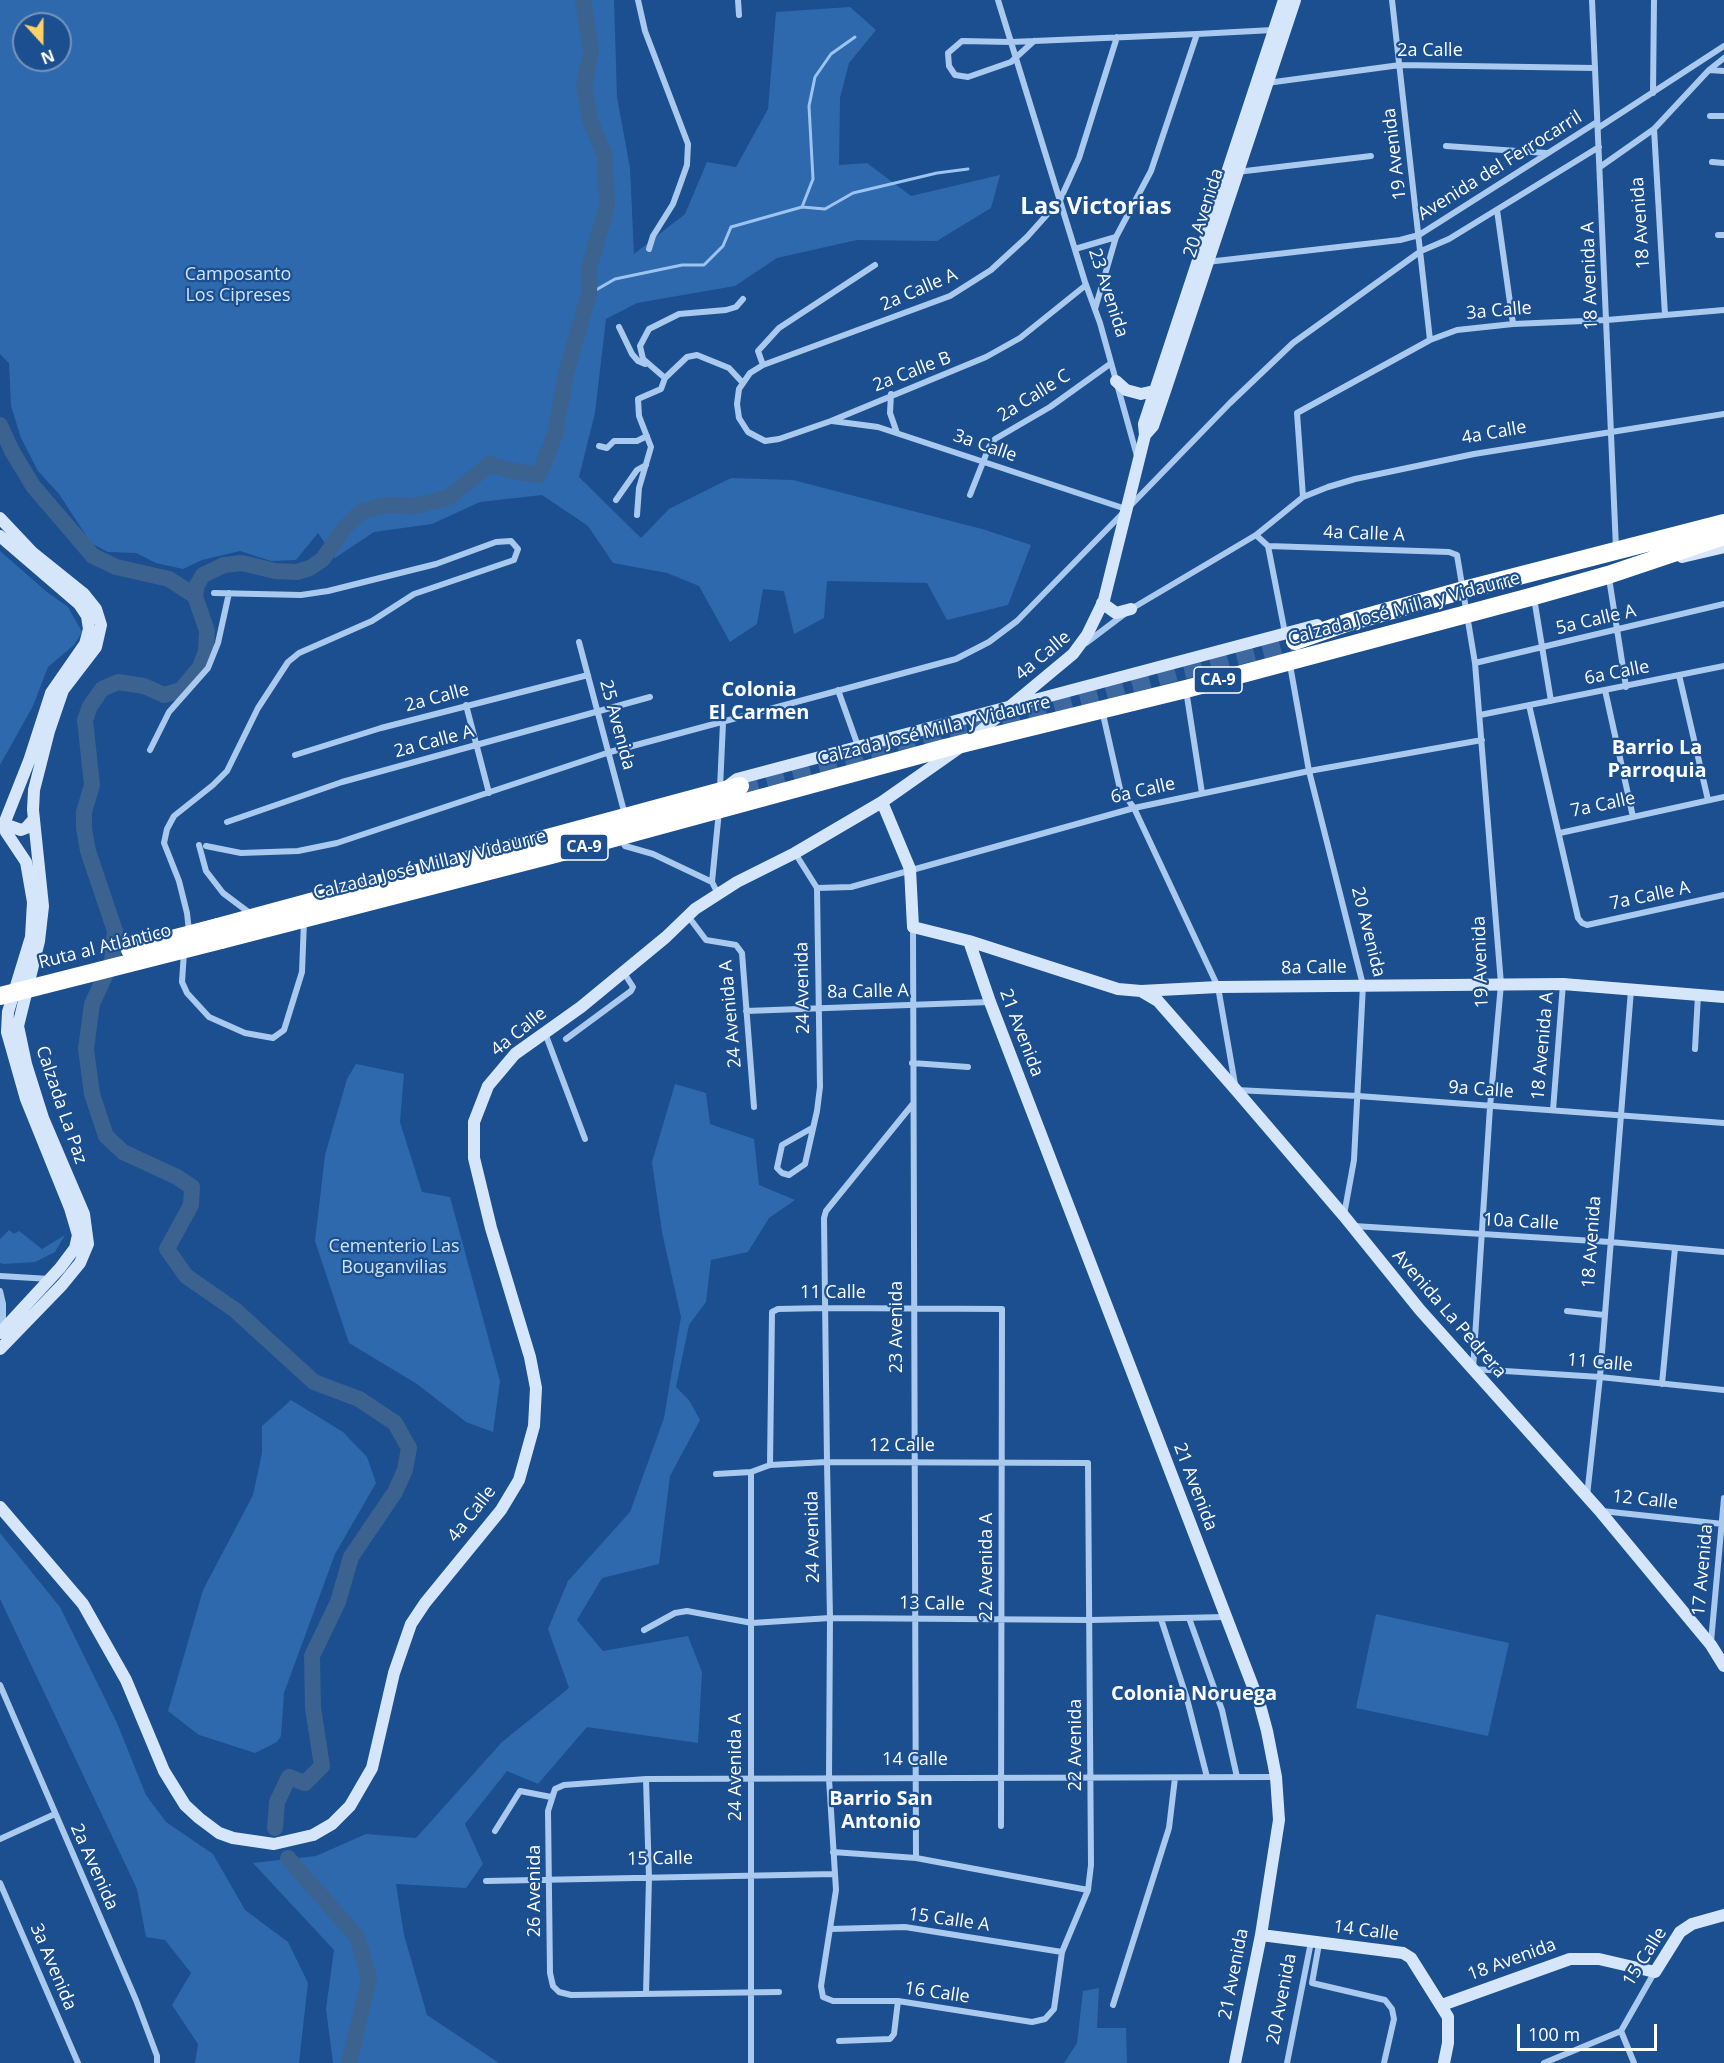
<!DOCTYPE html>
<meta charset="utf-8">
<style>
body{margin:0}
#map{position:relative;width:1724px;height:2063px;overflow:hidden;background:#1b4f8f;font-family:"Open Sans",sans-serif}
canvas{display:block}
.north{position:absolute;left:12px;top:12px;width:60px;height:60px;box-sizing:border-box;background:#1b4f8f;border:2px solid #7695bc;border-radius:50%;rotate:159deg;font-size:16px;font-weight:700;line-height:24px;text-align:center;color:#fff}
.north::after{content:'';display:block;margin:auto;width:21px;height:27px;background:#ffd166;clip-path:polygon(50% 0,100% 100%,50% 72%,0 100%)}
.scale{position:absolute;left:1517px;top:2024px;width:140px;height:27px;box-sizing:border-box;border:3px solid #fff;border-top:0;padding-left:8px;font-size:18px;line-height:21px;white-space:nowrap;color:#fff;-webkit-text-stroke:4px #1b4f8f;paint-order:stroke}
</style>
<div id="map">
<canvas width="1724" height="2063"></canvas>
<div class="north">N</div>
<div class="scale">100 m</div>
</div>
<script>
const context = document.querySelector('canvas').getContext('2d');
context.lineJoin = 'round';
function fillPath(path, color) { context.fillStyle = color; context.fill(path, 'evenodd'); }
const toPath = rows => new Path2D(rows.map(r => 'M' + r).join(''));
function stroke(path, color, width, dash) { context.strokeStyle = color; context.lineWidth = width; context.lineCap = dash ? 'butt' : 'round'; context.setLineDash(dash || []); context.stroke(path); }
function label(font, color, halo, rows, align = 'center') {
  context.font = font + ' "Open Sans",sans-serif'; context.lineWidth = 4.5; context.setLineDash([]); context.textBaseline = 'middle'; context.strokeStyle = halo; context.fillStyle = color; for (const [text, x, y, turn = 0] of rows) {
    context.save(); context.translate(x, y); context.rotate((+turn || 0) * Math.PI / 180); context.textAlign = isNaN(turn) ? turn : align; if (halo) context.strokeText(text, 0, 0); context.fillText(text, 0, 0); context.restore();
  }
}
fillPath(toPath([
 [0,0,614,0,617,97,630,168,634,254,685,214,707,162,736,167,768,109,776,12,850,7,876,30,849,63,840,98,839,165,867,163,911,196,1000,175,991,208,937,241,857,240,777,258,735,286,637,303,606,319,595,413,579,477,641,538,669,509,731,478,793,480,982,529,1031,545,1008,605,947,620,927,583,827,581,824,618,794,634,784,591,763,589,757,624,730,642,699,586,667,573,613,563,588,526,542,495,480,502,432,524,374,532,335,558,318,533,296,560,271,561,240,551,202,560,183,569,156,563,136,553,108,552,91,543,59,494,38,471,21,438,11,406,9,363,0,354],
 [24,24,60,24,60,60,24,60],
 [0,551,47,592,68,607,82,632,74,645,48,667,33,706,0,765],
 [356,1064,404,1074,400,1122,422,1192,450,1197,500,1381,493,1432,466,1422,417,1384,349,1343,315,1241,325,1155,347,1079],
 [675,1084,706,1093,710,1124,754,1139,759,1185,795,1200,769,1218,748,1252,711,1260,706,1302,689,1325,676,1387,689,1400,700,1420,670,1476,659,1564,602,1578,577,1620,603,1651,688,1636,702,1672,698,1743,587,1727,538,1784,507,1771,465,1824,483,1864,466,1888,396,1884,404,1935,427,2015,499,2063,333,2063,326,2009,334,1950,253,1863,316,1856,366,1834,416,1838,502,1742,569,1688,548,1629,568,1581,630,1512,664,1418,681,1317,662,1232,652,1162],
 [9,1230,14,1234,19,1231,42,1249,65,1235,55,1252,35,1262,3,1264,0,1263,0,1239],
 [291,1400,343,1432,367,1457,376,1483,335,1554,284,1693,281,1736,277,1742,255,1753,199,1735,168,1711,203,1590,253,1495,262,1453,262,1426],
 [0,1533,60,1607,117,1723,146,1795,166,1822,213,1854,245,1910,288,1942,308,1983,299,2063,195,2063,198,2044,172,2005,191,1973,165,1940,146,1937,137,1889,0,1599],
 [1376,1614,1509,1643,1488,1736,1356,1708],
 [1099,1988,1097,2028,1126,2028,1127,2063,1064,2063,1077,2043,1083,1991]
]), '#2e69ad');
stroke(toPath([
 [802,207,825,209,853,193,937,173,968,169],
 [589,294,615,279,682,265,704,265,723,246,731,227,802,207,813,179,809,106,815,77,831,54,855,37]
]), '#9cc4f0', 3);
stroke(toPath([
 [0,425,12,451,33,486,93,556,116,567,169,579,195,596,207,631,206,651,200,667,181,690,164,695,144,686,118,682,102,689,90,706,85,720,92,785,84,812,84,828,88,851,115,931,112,961,92,1004,86,1049,92,1094,106,1136,123,1152,177,1177,192,1187,191,1205,167,1249,186,1276,235,1310,314,1382,359,1399,395,1423,409,1448,405,1470,395,1492,351,1557,338,1602,312,1656,313,1708,322,1766,305,1783,289,1777,277,1802,275,1828],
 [195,596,197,585,203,575,224,565,242,563,275,571,297,572,310,568,323,559,345,527,361,512,385,505,416,506,449,497,490,464,512,471,539,475,555,434,566,373,589,294,590,264,607,206,605,156,590,120,584,86,591,51,583,0],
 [288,1858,357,1937,369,1978,349,2063]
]), '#3c6290', 16);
stroke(toPath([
 [740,786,1295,641]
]), '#3d69a0', 18, [18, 9]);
stroke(toPath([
 [638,0,645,31,688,144,687,165,681,182,673,204,653,236,649,249],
 [738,0,739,15],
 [998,0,1085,282,1100,323,1137,456],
 [1392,0,1430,340],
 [1592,0,1616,548],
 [1034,41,1011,62,968,77,955,75,949,66,948,53,962,41,1011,42,1197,34,1273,30],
 [1709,70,1724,58],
 [1267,83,1400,65,1594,68],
 [1653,93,1654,0],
 [1710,116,1724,116],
 [1598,128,1724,46],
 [1654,129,1665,315],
 [1446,146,1546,153],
 [1712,162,1724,163],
 [1600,167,1654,129,1709,70,1724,71],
 [1237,172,1371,156],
 [1497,210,1513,324],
 [1718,235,1724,235],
 [1075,249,1116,237],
 [1207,262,1400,240,1419,235,1597,122],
 [1086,285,1020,338,986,357,831,421,779,439,765,441,748,432,739,418,737,404,739,389,750,373,763,365,950,296,991,270,1027,237,1060,200,1079,158,1117,37],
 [1095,309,1116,237,1151,171,1197,34],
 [619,327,632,354,638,361,645,364],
 [763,365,758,351,779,328,875,265],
 [665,378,643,359,640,346,649,329,679,314,726,310,736,307,743,299],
 [891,394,890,413,897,433],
 [832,421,878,427,1126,509],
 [599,446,607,448,614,441,637,441,647,436],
 [970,495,989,447,995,439,1050,407,1110,364],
 [1303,497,1297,413,1430,340,1457,330,1513,324,1607,320,1724,310],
 [616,500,637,470,646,465],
 [1131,505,1230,403,1293,343,1421,251,1449,239,1599,147],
 [637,515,639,488,651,447,639,416,638,399,661,389,665,378,687,357,697,355,729,368,742,382],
 [1256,535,1268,546,1285,633],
 [1268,546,1449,552,1457,555,1475,663,1501,984,1490,1107,1473,1369,1600,1377,1724,1390],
 [1609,578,1626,687],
 [1534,598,1551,701],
 [579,642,625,815],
 [1086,643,1131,609,1256,535,1303,497,1328,487,1355,479,1474,454,1724,414],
 [1475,663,1724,604],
 [1290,665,1309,771,1363,985,1354,1160,1344,1215],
 [1679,675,1708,800],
 [838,690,858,746],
 [1186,690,1202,793],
 [1605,690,1633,817],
 [466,705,489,793],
 [1529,705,1578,918,1582,923,1587,925,1724,895],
 [1102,710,1120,789,1134,808,1218,987,1236,1090,1358,1096,1724,1123],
 [1480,715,1724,666],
 [150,750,169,712,208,668,218,643,229,593],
 [295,755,381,728,588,675],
 [720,788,723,723],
 [227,822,342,782,650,697],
 [1560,833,1724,797],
 [621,839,625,846,653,854,712,882,718,894],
 [199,845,206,871,223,893,251,914],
 [206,846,241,853,298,851,337,843,610,752,956,659,989,642,1017,621,1124,512],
 [795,853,817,888,820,1087,817,1111,805,1164,789,1175,782,1173,777,1168,782,1145,812,1128],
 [712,882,719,811],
 [817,888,851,887,1134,808,1309,771,1482,740],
 [688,916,706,940,736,945,742,953,754,1107],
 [913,928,916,1858],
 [189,931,187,913,179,881,164,843,167,829,174,816,213,785,227,771,258,708,288,662,299,653,372,621,414,594,514,560,518,549,511,541,496,542,436,564,328,591,301,595,214,593],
 [184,952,182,982,187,993,209,1017,245,1033,273,1038,284,1030,302,972,304,921],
 [746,1011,990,1002],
 [545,1033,585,1139],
 [566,1039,631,991,633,987,624,973],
 [1695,1049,1698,995],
 [912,1063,968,1067],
 [1553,1110,1563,984],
 [1354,1226,1610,1242,1724,1252],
 [0,1276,50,1279],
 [0,1291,3,1304,3,1328],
 [1567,1311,1604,1315],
 [1662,1384,1675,1248],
 [770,1465,772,1312,778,1309,826,1308,1002,1309,1001,1826],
 [716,1474,751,1472,770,1465,827,1462,1088,1463,1091,1865,1088,1890,1062,1952,1054,2009,1045,2019,1032,2022,898,2001,833,2001,823,1997,821,1986,836,1890,829,1779,830,1618,827,1462,824,1218,826,1211,912,1105],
 [1587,1496,1600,1377,1631,990],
 [1602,1511,1723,1524],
 [1189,1618,1222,1710,1237,1777],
 [1161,1619,1187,1699,1207,1777],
 [644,1630,675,1613,687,1611,752,1623,830,1618,1091,1620,1225,1617],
 [1711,1642,1724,1498],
 [0,1685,136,2000,157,2056,157,2063],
 [646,1779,649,1878,646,1994],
 [495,1831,520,1791,551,1797],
 [0,1839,55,1814],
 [833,1852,916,1858,1088,1890],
 [486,1881,834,1874],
 [0,1883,78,2063],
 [830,1929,905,1927,1062,1952],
 [1319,1944,1312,1983,1385,2000,1392,2009,1394,2019,1384,2063],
 [779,1992,571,1995,559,1992,553,1986,550,1973,548,1811,555,1789,564,1785,646,1779,1276,1777],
 [1113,2005,1169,1828,1175,1778],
 [1621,2031,1634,2063],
 [839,2041,890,2039,894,2034,898,2001],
 [751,2063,751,1472],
 [1287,2063,1311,1942],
 [1544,2063,1621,2031,1654,1973]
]), '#a9c9ee', 6);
stroke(toPath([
 [1116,381,1126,390,1141,394,1154,391],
 [1145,435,1153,426,1165,391,1295,0],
 [0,518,33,553,84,594,96,609,101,625,96,647,63,690,49,731,34,790,33,810,43,906,39,941,18,1026,26,1064,43,1118,84,1214,88,1244,80,1263,62,1285,0,1349],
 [0,536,79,604,87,616,89,629,85,644,51,693,29,761,4,824,6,832,26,862,33,902,31,937,8,1012,7,1032,26,1099,70,1208,78,1235,75,1248,60,1268,0,1333],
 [1682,557,1724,547],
 [1102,603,1116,613,1131,609],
 [729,785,737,779,1317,625],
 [882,802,910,869,913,927,969,941,1118,989,1141,991,1218,987,1563,984,1724,997],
 [4,824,21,830,26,828,34,819],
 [969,941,990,1002,1260,1705,1267,1731,1276,1777,1279,1820,1261,1935,1235,2063],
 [1141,991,1158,1001,1236,1090,1344,1216,1420,1310,1599,1510,1711,1645,1724,1666],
 [0,1507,83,1604,126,1680,164,1771,185,1805,199,1818,219,1833,233,1838,274,1844,313,1835,332,1824,350,1806,372,1768,394,1673,411,1624,425,1603,501,1510,519,1480,534,1426,536,1388,530,1357,491,1228,474,1158,474,1122,488,1086,515,1054,581,1007,666,937,695,909,737,882,795,853,882,802,966,743,1073,654,1087,635,1104,600,1145,435,1144,424,1284,0],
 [1261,1935,1403,1953,1411,1958,1448,2017,1448,2043,1444,2063],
 [1442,2005,1570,1959,1599,1959,1655,1972,1680,1932,1692,1924,1724,1915]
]), '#d6e6fa', 12);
stroke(toPath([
 [1295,641,1349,622,1464,590,1724,523],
 [218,927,740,786],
 [221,940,555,854,945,748,1186,689,1534,596,1608,575,1724,536]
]), '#fff', 18);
stroke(toPath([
 [130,950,218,927],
 [0,996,221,940]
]), '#fff', 18);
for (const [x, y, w] of [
 [1218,680,48],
 [584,847,48]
]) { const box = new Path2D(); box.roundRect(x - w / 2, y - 13, w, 26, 4.5); context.fillStyle = '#1b4f8f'; context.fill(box); stroke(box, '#fff', 1.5); }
label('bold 16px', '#fff', null, [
 ["CA-9",1218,680],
 ["CA-9",584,847]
]);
label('18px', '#fff', '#1b4f8f', [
 ["2a Calle",1430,51],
 ["19 Avenida",1395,154,-97],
 ["Avenida del Ferrocarril",1500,166,-32],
 ["20 Avenida",1204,213,-72],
 ["18 Avenida",1641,223,-94],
 ["18 Avenida A",1590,276,-92],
 ["2a Calle A",919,290,-23],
 ["23 Avenida",1108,293,72],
 ["3a Calle",1499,311,-5],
 ["2a Calle B",912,372,-21],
 ["2a Calle C",1034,396,-32],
 ["4a Calle",1494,433,-10],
 ["3a Calle",985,446,19],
 ["4a Calle A",1364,534,2],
 ["Calzada José Milla y Vidaurre",1404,609,-15],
 ["5a Calle A",1596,620,-13],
 ["4a Calle",1043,656,-40],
 ["6a Calle",1617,673,-11],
 ["2a Calle",437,698,-15],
 ["25 Avenida",617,725,75],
 ["Calzada José Milla y Vidaurre",934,731,-14],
 ["2a Calle A",434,742,-15],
 ["6a Calle",1143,791,-13],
 ["7a Calle",1603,805,-12],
 ["Calzada José Milla y Vidaurre",430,865,-14],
 ["7a Calle A",1650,896,-12],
 ["20 Avenida",1368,932,76],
 ["Ruta al Atlántico",105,947,-14],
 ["19 Avenida",1481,962,-92],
 ["8a Calle",1314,968,-1],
 ["24 Avenida",803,988,-91],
 ["8a Calle A",868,992,-1],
 ["24 Avenida A",731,1014,-95],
 ["4a Calle",519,1032,-39],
 ["21 Avenida",1021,1033,69],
 ["18 Avenida A",1543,1046,-85],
 ["9a Calle",1481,1090,4],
 ["Calzada La Paz",61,1105,71],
 ["10a Calle",1521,1222,3],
 ["18 Avenida",1592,1242,-86],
 ["11 Calle",833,1293],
 ["Avenida La Pedrera",1449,1314,49],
 ["23 Avenida",897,1327,-90],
 ["11 Calle",1600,1363,5],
 ["12 Calle",902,1446],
 ["21 Avenida",1195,1487,69],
 ["12 Calle",1645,1500,6],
 ["4a Calle",472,1514,-52],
 ["24 Avenida",813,1537,-91],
 ["22 Avenida A",987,1567,-90],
 ["17 Avenida",1703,1570,-85],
 ["13 Calle",932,1604,1],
 ["22 Avenida",1076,1745,-90],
 ["14 Calle",915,1760],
 ["24 Avenida A",736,1767,-90],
 ["15 Calle",660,1859,-1],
 ["2a Avenida",94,1867,66],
 ["26 Avenida",535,1891,-90],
 ["15 Calle A",949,1920,8],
 ["14 Calle",1366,1931,7],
 ["15 Calle",1645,1957,-58],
 ["18 Avenida",1512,1960,-20],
 ["3a Avenida",53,1967,67],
 ["21 Avenida",1234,1974,-79],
 ["16 Calle",937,1993,8],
 ["20 Avenida",1282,1999,-79]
]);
label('18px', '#cfe3fa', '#1b4f8f', [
 ["Camposanto",238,275],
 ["Los Cipreses",238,296],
 ["Cementerio Las",394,1247],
 ["Bouganvilias",394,1268]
]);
label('bold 20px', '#fff', '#1b4f8f', [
 ["Colonia",759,690],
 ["El Carmen",759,713],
 ["Barrio La",1657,748],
 ["Parroquia",1657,771],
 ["Colonia Noruega",1194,1694],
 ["Barrio San",881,1799],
 ["Antonio",881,1822]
]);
label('bold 24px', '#fff', '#1b4f8f', [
 ["Las Victorias",1096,207]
]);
</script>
